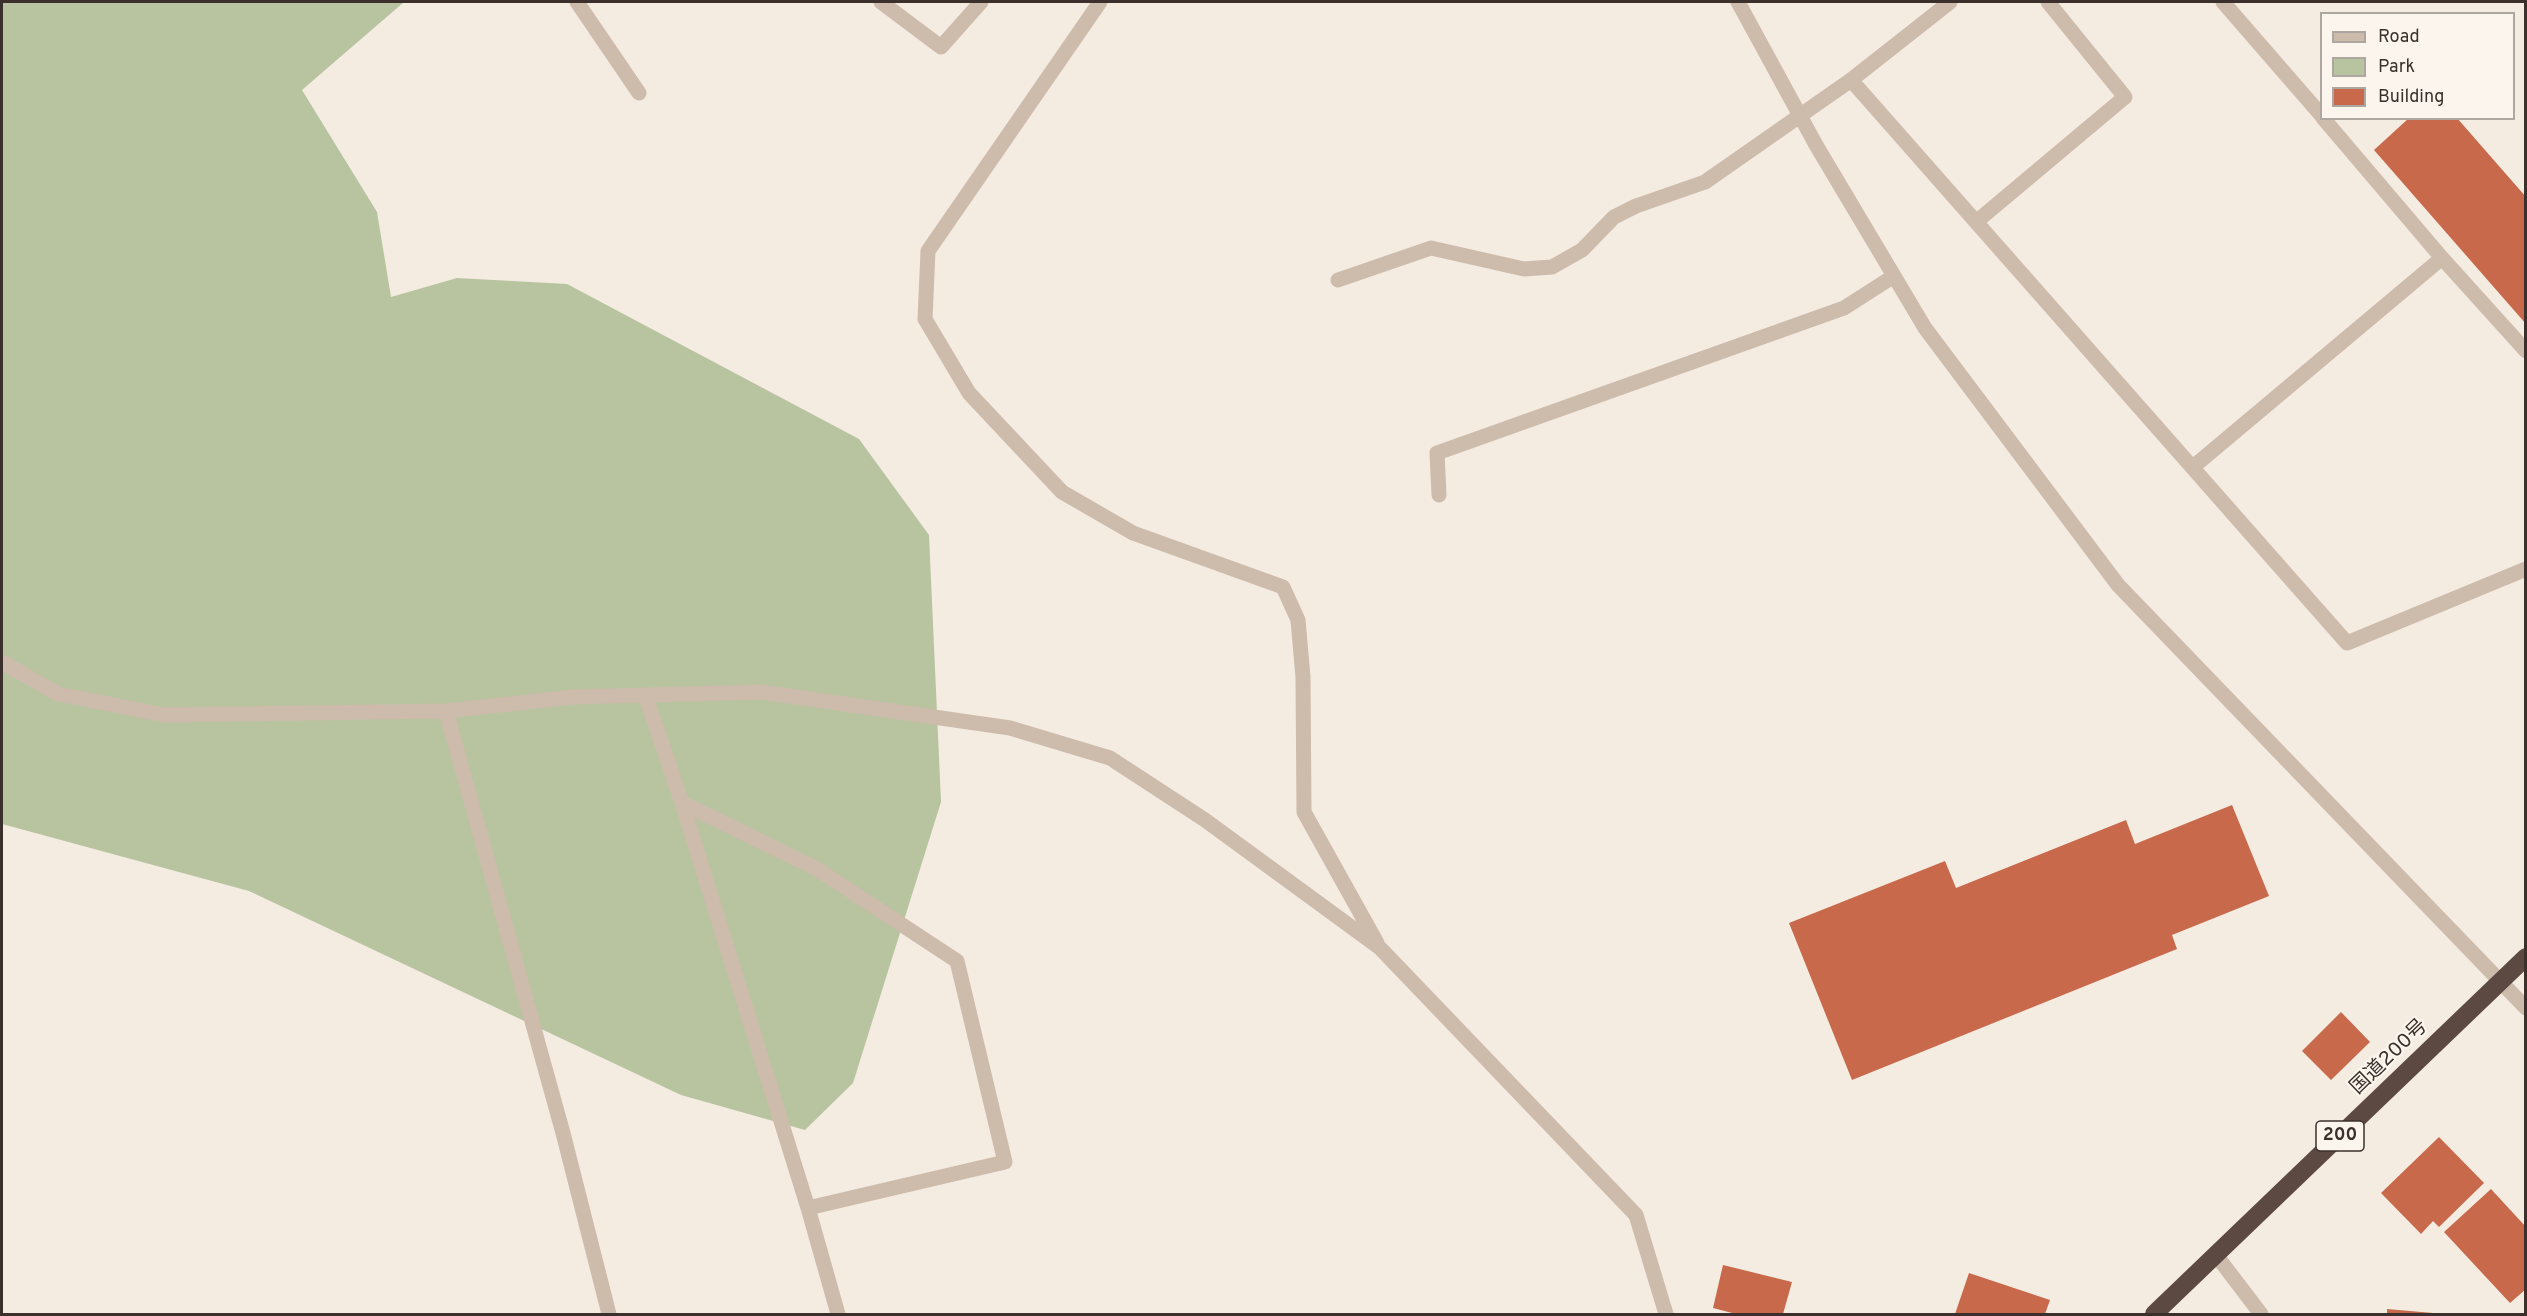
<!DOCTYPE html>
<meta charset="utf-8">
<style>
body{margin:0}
#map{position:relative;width:2527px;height:1316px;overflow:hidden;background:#f4ebe1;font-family:Overpass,sans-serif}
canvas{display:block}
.frame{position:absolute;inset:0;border:3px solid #3b302b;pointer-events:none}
.legend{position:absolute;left:2320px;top:12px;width:195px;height:108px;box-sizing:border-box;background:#fbf5ee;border:2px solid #aea6a0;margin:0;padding:8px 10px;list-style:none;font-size:18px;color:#3b302b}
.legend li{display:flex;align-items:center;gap:12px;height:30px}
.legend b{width:30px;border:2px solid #aea6a0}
</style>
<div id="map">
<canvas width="2527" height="1316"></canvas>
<div class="frame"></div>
<ul class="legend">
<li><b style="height:8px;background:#cdbbac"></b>Road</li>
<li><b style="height:16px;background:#b8c4a0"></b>Park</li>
<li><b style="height:16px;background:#c8694b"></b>Building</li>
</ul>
</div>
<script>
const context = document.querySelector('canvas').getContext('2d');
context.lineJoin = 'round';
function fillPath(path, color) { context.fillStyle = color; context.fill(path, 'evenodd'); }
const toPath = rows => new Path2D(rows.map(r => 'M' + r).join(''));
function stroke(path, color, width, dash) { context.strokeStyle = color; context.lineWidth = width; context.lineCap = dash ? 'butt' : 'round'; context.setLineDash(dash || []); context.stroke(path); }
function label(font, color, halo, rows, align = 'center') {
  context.font = font + ' Overpass,"Noto Sans JP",sans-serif'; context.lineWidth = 4.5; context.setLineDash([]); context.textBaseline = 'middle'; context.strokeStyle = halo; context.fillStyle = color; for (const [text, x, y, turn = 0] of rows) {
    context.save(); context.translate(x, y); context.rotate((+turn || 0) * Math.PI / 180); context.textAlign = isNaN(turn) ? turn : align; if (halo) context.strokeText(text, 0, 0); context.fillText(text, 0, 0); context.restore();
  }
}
fillPath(toPath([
 [2,2,404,2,302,90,377,212,391,297,457,278,567,284,859,439,929,535,941,802,853,1083,805,1130,681,1095,249,891,2,824]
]), '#b8c4a0');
fillPath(toPath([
 [2409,118,2457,118,2526,197,2526,324,2374,150],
 [2232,805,2269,896,2172,935,2177,949,1852,1080,1789,923,1945,861,1956,888,2126,820,2135,844],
 [2341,1012,2370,1042,2331,1080,2302,1051],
 [2439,1137,2484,1183,2439,1227,2433,1221,2421,1234,2381,1193],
 [2491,1189,2526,1227,2526,1289,2510,1303,2444,1232],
 [1723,1265,1792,1282,1783,1314,1736,1314,1713,1308],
 [1969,1273,2050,1300,2045,1314,1955,1314],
 [2387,1309,2433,1313,2433,1314,2387,1314]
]), '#c8694b');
stroke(toPath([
 [577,2,639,93],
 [881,2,941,47,981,2],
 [1100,2,928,251,925,319,969,393,1062,492,1133,533,1283,587,1298,620,1303,677,1304,812,1377,943],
 [1738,2,1816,145,1925,328,2118,585,2526,1008],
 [1950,2,1851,80,2347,643,2526,569],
 [2223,2,2322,116],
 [2323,118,2442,258,2526,351],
 [1976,222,2125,97,2048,2],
 [1338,280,1431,248,1524,269,1552,267,1582,250,1614,217,1636,206,1705,182,1851,80],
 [2193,467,2442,258],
 [1439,495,1437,453,1844,308,1894,276],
 [2,662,58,694,165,715,446,711,572,697,761,692,1010,728,1110,758,1205,820,1380,948,1636,1215,1666,1314],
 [646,697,682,803,817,869,957,961,1005,1162,808,1208,838,1314],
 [446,711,563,1133,609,1314],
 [682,803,808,1208],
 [2216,1255,2261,1314]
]), '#cdbbac', 15);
stroke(toPath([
 [2154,1314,2526,957]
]), '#5c4a42', 18);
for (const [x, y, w] of [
 [2340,1136,48]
]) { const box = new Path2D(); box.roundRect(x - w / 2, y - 15, w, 30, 4.5); context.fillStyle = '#fbf5ee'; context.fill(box); stroke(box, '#3b302b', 1.5); }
label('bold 18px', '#3b302b', null, [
 ["200",2340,1136]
]);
label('20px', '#3b302b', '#fbf5ee', [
 ["国道200号",2390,1058,-44]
]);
</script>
